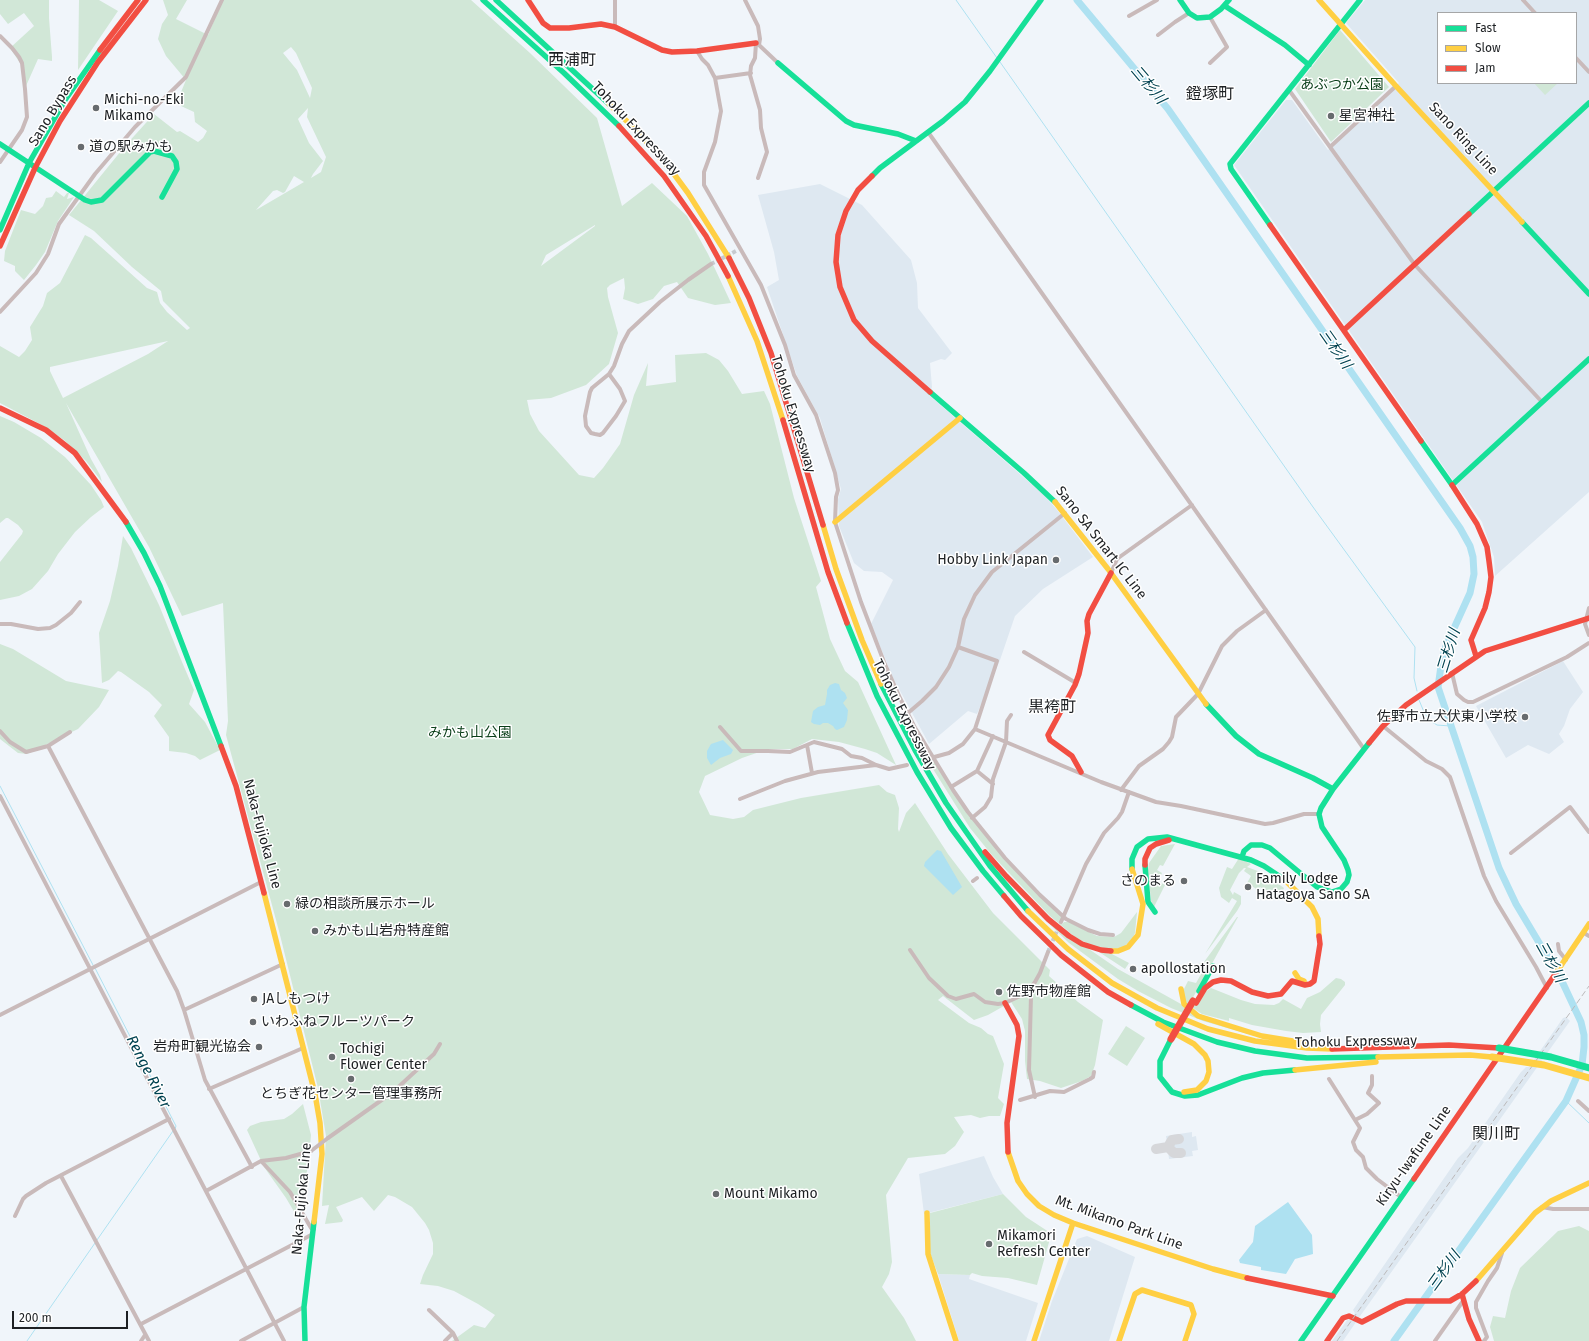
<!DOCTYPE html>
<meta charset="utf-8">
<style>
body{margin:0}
#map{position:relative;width:1589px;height:1341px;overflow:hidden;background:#f0f5fa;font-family:"Fira Sans",sans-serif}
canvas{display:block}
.legend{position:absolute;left:1437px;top:12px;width:140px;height:72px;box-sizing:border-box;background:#fff;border:1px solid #a5a6a7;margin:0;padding:5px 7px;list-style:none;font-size:12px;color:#1d2023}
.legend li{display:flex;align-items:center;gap:8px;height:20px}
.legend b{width:20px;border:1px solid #a5a6a7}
.scale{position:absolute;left:12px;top:1311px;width:116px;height:18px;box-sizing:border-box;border:2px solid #1d2023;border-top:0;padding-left:5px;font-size:12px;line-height:14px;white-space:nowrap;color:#1d2023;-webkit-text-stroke:3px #fff;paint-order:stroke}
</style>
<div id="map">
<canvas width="1589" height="1341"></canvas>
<ul class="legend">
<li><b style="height:5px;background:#16e098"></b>Fast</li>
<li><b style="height:5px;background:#ffcf43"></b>Slow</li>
<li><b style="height:5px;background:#f24e42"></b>Jam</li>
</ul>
<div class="scale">200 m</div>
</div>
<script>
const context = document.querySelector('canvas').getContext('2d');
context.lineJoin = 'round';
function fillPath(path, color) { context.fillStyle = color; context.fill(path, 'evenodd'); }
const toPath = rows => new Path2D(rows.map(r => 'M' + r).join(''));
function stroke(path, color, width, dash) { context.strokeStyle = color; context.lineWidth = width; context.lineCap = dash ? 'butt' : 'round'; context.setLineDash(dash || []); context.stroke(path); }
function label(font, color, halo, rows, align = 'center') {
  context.font = font + ' "Fira Sans","Noto Sans JP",sans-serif'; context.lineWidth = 3; context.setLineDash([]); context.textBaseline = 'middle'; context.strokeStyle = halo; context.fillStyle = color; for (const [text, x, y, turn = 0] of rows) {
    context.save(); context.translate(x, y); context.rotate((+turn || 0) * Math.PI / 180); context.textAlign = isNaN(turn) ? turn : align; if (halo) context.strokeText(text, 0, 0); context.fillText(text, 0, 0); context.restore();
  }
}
fillPath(toPath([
 [1365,0,1589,0,1589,492,1495,576,1494,557,1482,522,1234,165,1286,100,1292,100,1328,150,1399,83,1346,23],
 [1438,13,1576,13,1576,83,1438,83],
 [820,184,862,205,911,260,917,283,918,308,952,353,945,360,941,359,930,363,932,387,929,395,1044,495,1058,511,1093,557,1043,589,1015,616,1000,660,977,714,968,711,929,744,893,678,871,624,893,580,882,572,864,571,854,563,839,526,838,499,841,489,820,418,797,376,767,287,779,280,774,252,758,195],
 [1563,661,1583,692,1570,709,1564,726,1559,734,1564,742,1549,754,1528,745,1506,758,1476,706],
 [1566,1017,1570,1021,1358,1319,1353,1316,1355,1313,1353,1310,1458,1158,1468,1148,1521,1072,1526,1067,1529,1067,1563,1018],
 [1192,1132,1192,1137,1196,1136,1198,1150,1192,1151,1193,1156,1169,1159,1166,1136],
 [984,1156,993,1177,1003,1194,924,1214,919,1174],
 [1087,1236,1135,1257,1109,1341,1039,1341,1052,1301,1077,1239],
 [938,1274,970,1275,969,1279,1038,1303,1026,1341,959,1341],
 [1348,1319,1356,1322,1343,1341,1332,1341]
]), '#dee8f1');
fillPath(toPath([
 [0,0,49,0,49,18,52,57,52,61,38,59,26,86,24,69,10,48,34,26,24,13,8,24,0,14],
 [79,0,99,0,118,11,78,70],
 [163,0,187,0,176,19,208,35,223,0,471,0,530,53,597,118,622,206,652,183,687,216,708,254,731,303,715,305,688,298,677,282,664,286,653,299,638,304,623,299,625,288,624,278,610,285,607,288,608,297,618,333,609,364,586,385,551,398,527,400,530,414,539,431,579,475,594,478,603,468,620,444,634,395,648,363,646,386,676,382,675,355,706,353,719,360,728,371,742,394,764,391,770,404,794,498,821,581,816,587,830,639,845,671,858,682,896,765,877,753,865,749,839,742,812,739,793,749,768,749,742,758,705,776,699,792,710,815,733,819,744,817,753,810,801,798,879,785,887,792,895,795,899,808,898,829,899,832,906,813,915,803,948,854,993,913,1050,970,1049,976,1078,1002,1103,1020,1095,1065,1091,1076,1082,1081,1061,1088,1040,1081,1027,1079,1025,1061,1025,1031,1022,1019,1011,1002,988,1015,974,1020,943,996,938,1000,969,1023,981,1028,988,1034,993,1036,1004,1064,998,1098,1004,1104,1000,1116,989,1116,980,1118,971,1115,954,1117,964,1132,955,1146,945,1154,908,1158,886,1195,892,1262,889,1274,882,1287,904,1318,916,1341,452,1341,474,1325,485,1328,495,1315,478,1304,454,1291,438,1286,420,1284,423,1275,433,1254,433,1243,429,1230,425,1223,412,1207,395,1197,388,1195,374,1211,362,1197,336,1207,343,1220,342,1222,325,1224,329,1205,322,1206,326,1136,318,1088,279,931,226,735,228,721,223,603,182,616,149,547,66,403,91,459,100,475,102,482,86,461,64,440,42,425,0,403,0,346,19,357,25,351,32,340,30,327,43,306,47,293,60,283,85,235,91,238,147,288,157,292,160,303,167,312,187,330,190,328,163,301,161,291,132,267,94,231,69,215,125,146,154,114,177,132,180,131,198,142,203,138,207,131,195,122,194,112,181,106,179,97,186,80,166,56,158,39,162,24,168,15],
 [291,47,296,53,312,88,310,98,297,70,283,53],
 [308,108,307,117,326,157,321,172,311,178,313,174,323,161,309,143,298,119],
 [294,176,304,182,256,210,273,191,277,190,283,193,285,192],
 [595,225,595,226,541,266,546,255],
 [168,341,148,354,63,398,50,371,50,367],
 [1340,30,1389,87,1331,142,1295,89],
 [1534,83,1558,83,1545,95],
 [56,191,64,197,67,193,69,193,67,199,74,197,58,221,45,252,36,265,24,280,15,271,15,266,4,261,5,251,21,210,35,214,43,206,46,198,52,197],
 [0,416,14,422,41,438,65,457,91,485,101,500,104,507,91,517,75,532,58,554,48,571,32,589,19,596,0,600,0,562,22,534,23,531,18,525,8,518,6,518,0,523],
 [123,536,131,548,159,605,182,662,194,690,189,704,205,722,220,750,200,760,195,756,186,753,169,751,169,737,154,716,162,705,149,692,121,672,118,671,109,680,102,683,99,633,110,601,118,566],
 [0,644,13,649,66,681,109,690,99,707,78,729,27,754,18,753,0,739],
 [931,760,934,761,997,850,1062,916,1060,922,1062,924,1064,922,1069,922,1097,936,1114,937,1121,933,1137,912,1135,933,1133,938,1125,946,1115,950,1092,946,1075,937,1050,916,991,854,970,828,928,761],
 [1175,844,1163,866,1160,865,1157,870,1162,873,1158,881,1165,885,1154,907,1151,901,1148,870,1149,863,1161,846],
 [1239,858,1251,864,1247,867,1263,873,1284,888,1282,892,1278,890,1275,896,1260,887,1258,890,1247,883,1251,876,1244,871,1246,868,1244,868,1239,873,1230,890,1233,895,1234,892,1241,896,1241,904,1237,911,1205,954,1237,901,1232,898,1229,903,1221,897,1219,888,1227,867,1232,869],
 [1041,916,1118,969,1181,1004,1185,1008,1255,1036,1203,1021,1171,1008,1138,991,1118,979,1069,943],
 [1237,917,1238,917,1191,1001,1211,988,1241,1000,1255,1004,1274,1005,1279,1003,1283,999,1301,1009,1307,998,1320,992,1336,978,1341,979,1345,982,1345,985,1321,1015,1320,1024,1321,1032,1303,1033,1286,1031,1252,1025,1229,1018,1229,1021,1225,1020,1202,1014,1184,1002,1184,989,1188,981,1196,983,1204,969,1198,966,1200,963,1204,962],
 [1099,952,1112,954,1129,963,1125,969],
 [1126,1026,1145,1038,1127,1066,1108,1054],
 [303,1104,311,1135,309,1158,303,1196,302,1225,286,1198,264,1167,247,1130,250,1126,261,1122,284,1119,292,1114],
 [1003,1194,1026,1217,1049,1232,1051,1235,1037,1285,1008,1278,982,1276,972,1273,970,1275,938,1274,930,1253,930,1213],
 [1579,1226,1589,1231,1589,1341,1494,1341,1490,1327,1493,1316,1505,1318,1511,1291,1520,1268,1558,1231]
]), '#d1e7d7');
fillPath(toPath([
 [835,683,839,684,841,690,845,693,847,698,843,703,848,710,847,720,844,727,837,730,835,729,833,726,828,723,823,723,820,725,814,724,811,722,813,711,818,707,825,705,827,694,827,690,830,685],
 [723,740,733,750,731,754,720,758,711,765,707,758,707,751,711,744],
 [937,850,941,851,962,887,953,895,924,866,925,862],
 [1288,1202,1312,1235,1313,1254,1295,1259,1286,1274,1261,1270,1261,1267,1240,1263,1239,1260,1253,1242,1255,1226]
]), '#aee1f1');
stroke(toPath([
 [956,0,997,58],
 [1000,62,1313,507,1415,647,1414,678,1417,691],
 [1419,700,1424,712,1429,720,1437,725,1450,726],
 [0,786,93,965],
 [95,968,176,1126,175,1129],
 [1566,1101,1589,1123],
 [97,1240,173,1131],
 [27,1341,95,1243]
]), '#aee1f1', 1);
stroke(toPath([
 [1077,0,1168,109,1460,528,1470,546,1473,557,1474,574,1470,593,1446,646,1442,659,1438,687,1499,868,1516,904,1547,956,1553,962,1581,1022,1584,1035,1584,1047,1582,1065,1566,1101,1394,1341]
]), '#aee1f1', 7);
stroke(toPath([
 [1168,1147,1172,1140,1179,1139],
 [1168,1147,1174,1153,1181,1153],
 [1156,1149,1168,1147]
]), '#d6d7da', 10);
stroke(toPath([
 [711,264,736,251],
 [1048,952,1059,926]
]), '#c6cacf', 4, [4, 2]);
stroke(toPath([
 [745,0,758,26,760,39,759,45],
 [1523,0,1535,13],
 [1129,16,1157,0],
 [1210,17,1227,47,1210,63],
 [615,27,615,0],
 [1158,35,1175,22,1189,13],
 [0,36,12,48,19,57,22,63,25,89,27,117,22,130,0,162],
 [697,51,702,59,708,65,715,78,721,111,715,142,704,172,704,185,761,285,785,345,794,375,816,415,835,473,838,490,836,497,835,522,861,602,884,662,900,698,914,726,953,790,968,812,1005,858,1040,895,1066,919,1088,930,1100,934,1113,935],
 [1576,58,1589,72],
 [715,78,751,73],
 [1289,90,1415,265,1542,402],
 [928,132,1364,749],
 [1330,147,1396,86],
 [758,178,767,152,761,128,760,110,750,75,751,66,755,58,756,43,759,45,778,63],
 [0,312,36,273,48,254,59,224,95,174,135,127,186,77,222,0],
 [609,374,620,389,625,401,616,416,603,433,600,435,595,434,591,433,586,426,585,416,590,392,592,388,609,374,614,366,622,344,629,331,660,302,688,280,711,264],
 [1111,573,1117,559,1121,556,1192,505],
 [1589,608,1585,624,1589,635],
 [0,624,11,624,38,629,50,628,56,625,71,613,80,602],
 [958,647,964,619,975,595,992,572,1065,513],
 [1024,652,1076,683],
 [1452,673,1457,694,1464,700,1468,702,1473,702,1567,657,1589,643],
 [908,713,922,701,936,687,949,667,958,647,997,661,975,729,963,744,949,753,927,759],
 [1383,726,1426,761,1442,769,1450,777,1484,876,1496,901,1536,967,1547,988],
 [720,727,741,751,768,751,790,752,814,742,842,749,851,756,862,758,876,765,889,769,907,765],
 [975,729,1101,782,1156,802,1181,806,1265,824,1273,823,1304,814,1319,814],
 [0,731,10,742,26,752,48,746,70,732],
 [807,745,812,773],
 [48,746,177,991,184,1010,205,1080,252,1167],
 [977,771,993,784],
 [951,787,977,771,993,736],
 [1121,790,1139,766,1163,749,1169,742,1172,737,1176,717,1198,694,1222,646,1237,631,1266,610],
 [0,796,284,1341],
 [740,799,785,781,818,772,876,765],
 [972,818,985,807,991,797,993,779,1006,742,1007,721,1011,715],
 [1511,853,1570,807,1589,832],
 [973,881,977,878],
 [1061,922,1086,864,1104,833,1118,818,1122,812,1129,792],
 [1584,933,1589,936],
 [1558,944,1559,951,1566,960],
 [910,950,929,978,948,996,956,999,974,994,985,1002,998,1004,1005,1003,1018,997,1029,990,1035,982,1040,973,1048,952],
 [1029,990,1031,996,1029,1070,1035,1097],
 [184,1010,283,964],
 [0,1015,261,882],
 [1329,1079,1360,1128,1353,1142,1356,1150,1363,1157,1366,1168,1377,1179,1401,1197],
 [209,1089,303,1048],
 [1020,1100,1050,1091,1064,1092,1090,1079,1093,1077,1094,1072],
 [1578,1101,1589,1111],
 [1355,1120,1367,1114,1379,1103,1368,1093,1372,1085,1372,1076],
 [328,1138,393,1092,434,1054,440,1044],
 [261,1161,290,1192,311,1228,314,1229],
 [61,1176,149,1341],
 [206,1191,261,1161,286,1158,311,1151],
 [1542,1207,1553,1209,1589,1209],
 [15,1216,23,1199,26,1196,46,1183,169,1119],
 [429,1310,453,1333,457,1341],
 [141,1324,313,1234],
 [141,1341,145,1335],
 [241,1341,304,1307],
 [445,1341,453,1333],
 [1435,1341,1463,1301],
 [1484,1341,1487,1337,1476,1308,1476,1302,1488,1281,1497,1268,1502,1253]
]), '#c9baba', 4);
stroke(toPath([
 [483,0,564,73,619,126],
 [496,0,609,104],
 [1180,0,1189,13,1197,18,1210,17,1221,9,1229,0],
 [1225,6,1285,45,1309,65],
 [778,63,846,121,854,125,898,134,916,141],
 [0,144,85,200,91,202,102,200,150,152,154,151,172,156,176,162,177,169,162,197],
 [872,176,880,168,943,121,965,102,990,71,1041,0],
 [1469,214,1589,103],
 [1522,222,1589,294],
 [1270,225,1231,169,1230,164,1360,0],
 [0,230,29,163,65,100,100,50],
 [930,392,1024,473,1055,502],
 [1421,441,1452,485,1589,359],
 [126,522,144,553,160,586,221,746],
 [847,623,877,696,917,772,951,828,983,871,1004,896],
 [881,684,915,750,946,803,990,866,1028,911],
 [1206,704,1236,736,1259,754,1313,778,1333,789],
 [1242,857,1244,851,1251,845,1262,845,1270,848,1317,887,1332,892,1341,889,1347,882,1349,875,1348,870,1344,860,1322,827,1319,814,1321,808,1333,789,1369,743],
 [1145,865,1148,902,1155,912],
 [1132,869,1132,859,1137,847,1148,839,1167,837,1251,860,1264,866,1285,880],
 [1199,991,1213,966],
 [1131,1005,1163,1022,1217,1042,1255,1051,1307,1058,1378,1057],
 [1171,1039,1160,1061,1160,1077,1172,1092,1185,1096,1198,1095,1242,1078,1263,1073,1295,1070],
 [305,1341,304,1307,314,1222],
 [1301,1341,1414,1179]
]), '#16e098', 5.5);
stroke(toPath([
 [1319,0,1396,86,1522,222],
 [609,104,637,131,671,170,688,193,729,258],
 [728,276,757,341,783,420],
 [1055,502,1108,569,1206,704],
 [835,522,960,418],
 [823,525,836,569,862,640,881,684],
 [1285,880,1312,907,1318,919,1319,936],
 [264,893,315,1094,320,1123,322,1154,314,1222],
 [1028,911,1068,949,1112,983,1157,1008,1208,1029,1255,1041,1307,1048,1332,1049],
 [1111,951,1118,951,1128,947,1138,935,1143,904,1132,869],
 [1295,973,1299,979,1304,981],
 [1556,973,1589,924],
 [1181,989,1184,1004,1198,1016,1262,1036,1311,1044],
 [1158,1024,1194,1044,1205,1055,1208,1061,1209,1072,1206,1081,1197,1090,1184,1092],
 [1378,1057,1470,1055,1492,1057],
 [1295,1070,1376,1062],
 [1008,1152,1018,1181,1027,1194,1039,1206,1054,1215,1073,1223,1213,1269,1247,1278],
 [927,1213,928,1254,956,1341],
 [1476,1281,1535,1213,1551,1201,1589,1183],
 [1034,1341,1073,1223],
 [1119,1341,1135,1294,1142,1290,1191,1305,1194,1314,1185,1341]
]), '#ffcf43', 5.5);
stroke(toPath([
 [528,0,543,23,550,28,569,28,601,24,615,27,662,50,672,52,697,51,756,43],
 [100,50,138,0],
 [619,126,664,176,706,236,728,276],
 [872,176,858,190,846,211,838,235,836,262,840,287,854,320,872,341,930,392],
 [1270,225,1421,441],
 [0,246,35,168,60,121,98,62,146,0],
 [729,258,749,298,771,353,823,525],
 [1344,330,1469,214],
 [0,408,46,430,75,453,126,522],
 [783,420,828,572,847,623],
 [1452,485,1477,524,1487,547,1489,561,1491,577,1489,592,1485,608,1471,640,1476,656],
 [1369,743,1383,726,1406,705,1485,651,1589,618],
 [221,746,236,786,264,893],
 [1081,772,1072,756,1050,740,1048,735,1075,685,1079,674,1088,633,1087,621,1089,614,1111,573],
 [985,852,1006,876,1048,919,1069,936,1082,944,1101,950,1111,951],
 [1145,865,1145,859,1150,848,1156,844,1169,840],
 [1004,896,1021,916,1061,955,1108,992,1131,1005],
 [1005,1003,1017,1025,1019,1036,1007,1123,1008,1152],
 [1196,1003,1205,988,1213,982,1221,980,1231,981,1252,992,1268,996,1281,994,1292,981,1305,985,1310,984,1314,981,1320,944,1319,936],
 [1332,1049,1449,1045,1499,1048],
 [1414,1179,1556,973],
 [1247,1278,1333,1296],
 [1462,1294,1469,1319,1479,1341],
 [1327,1341,1343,1318,1349,1316,1362,1322,1397,1304,1406,1301,1450,1301,1462,1294,1476,1281]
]), '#f24e42', 5.5);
stroke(toPath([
 [1337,1341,1589,986]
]), '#bbb9ba', 1, [6, 3]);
stroke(toPath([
 [311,1151,328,1138]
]), '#c9baba', 4);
stroke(toPath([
 [1499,1048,1551,1057,1589,1068]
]), '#16e098', 7);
stroke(toPath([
 [1492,1057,1544,1065,1589,1078]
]), '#ffcf43', 7);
stroke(toPath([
 [1171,1039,1193,1001]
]), '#f24e42', 7);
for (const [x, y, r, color] of [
 [96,108,4,"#676b6e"],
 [1331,116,4,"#676b6e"],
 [81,147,4,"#676b6e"],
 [1056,560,4,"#676b6e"],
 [1525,717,4,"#676b6e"],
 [1184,881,4,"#676b6e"],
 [1248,887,4,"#676b6e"],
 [287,904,4,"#676b6e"],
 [315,931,4,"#676b6e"],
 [1133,969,4,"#676b6e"],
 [999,992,4,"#676b6e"],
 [254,999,4,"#676b6e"],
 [253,1022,4,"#676b6e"],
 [259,1047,4,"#676b6e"],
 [332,1057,4,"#676b6e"],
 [351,1079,4,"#676b6e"],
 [716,1194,4,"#676b6e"],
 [989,1244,4,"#676b6e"]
]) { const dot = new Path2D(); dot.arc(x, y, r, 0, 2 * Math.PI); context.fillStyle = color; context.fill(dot); stroke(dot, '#fff', 1.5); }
label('14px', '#093e18', '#fff', [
 ["あぶつか公園",1342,85],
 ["みかも山公園",470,733]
]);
label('14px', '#1d2023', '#fff', [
 ["Michi-no-Eki",104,100],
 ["Mikamo",104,116],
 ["星宮神社",1339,116],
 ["道の駅みかも",89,147],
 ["Hobby Link Japan",1048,560,"right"],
 ["佐野市立犬伏東小学校",1517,717,"right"],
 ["Family Lodge",1256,879],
 ["Hatagoya Sano SA",1256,895],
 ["さのまる",1176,881,"right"],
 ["緑の相談所展示ホール",295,904],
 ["みかも山岩舟特産館",323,931],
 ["apollostation",1141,969],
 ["佐野市物産館",1007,992],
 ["JAしもつけ",262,999],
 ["いわふねフルーツパーク",261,1022],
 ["岩舟町観光協会",251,1047,"right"],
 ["Tochigi",340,1049],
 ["Flower Center",340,1065],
 ["とちぎ花センター管理事務所",351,1094,"center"],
 ["Mount Mikamo",724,1194],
 ["Mikamori",997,1236],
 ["Refresh Center",997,1252]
], 'left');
label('14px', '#1d2023', '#fff', [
 ["Sano Bypass",53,111,-59],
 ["Tohoku Expressway",636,129,47],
 ["Sano Ring Line",1463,139,47],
 ["Tohoku Expressway",793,414,73],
 ["Sano SA Smart IC Line",1101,543,52],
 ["Tohoku Expressway",904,715,63],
 ["Naka-Fujioka Line",262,834,75],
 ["Tohoku Expressway",1356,1042,-1],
 ["Kiryu-Iwafune Line",1414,1156,-55],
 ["Naka-Fujioka Line",302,1199,-85],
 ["Mt. Mikamo Park Line",1119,1223,20]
]);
label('italic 15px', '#004250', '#fff', [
 ["三杉川",1148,85,50],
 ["三杉川",1335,349,55],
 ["三杉川",1449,651,-73],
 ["三杉川",1550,962,61],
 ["Renge River",148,1072,63],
 ["三杉川",1444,1271,-54]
]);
label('16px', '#1d2023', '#fff', [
 ["西浦町",572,61],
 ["鐙塚町",1210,95],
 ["黒袴町",1052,708],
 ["関川町",1496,1135]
]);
</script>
